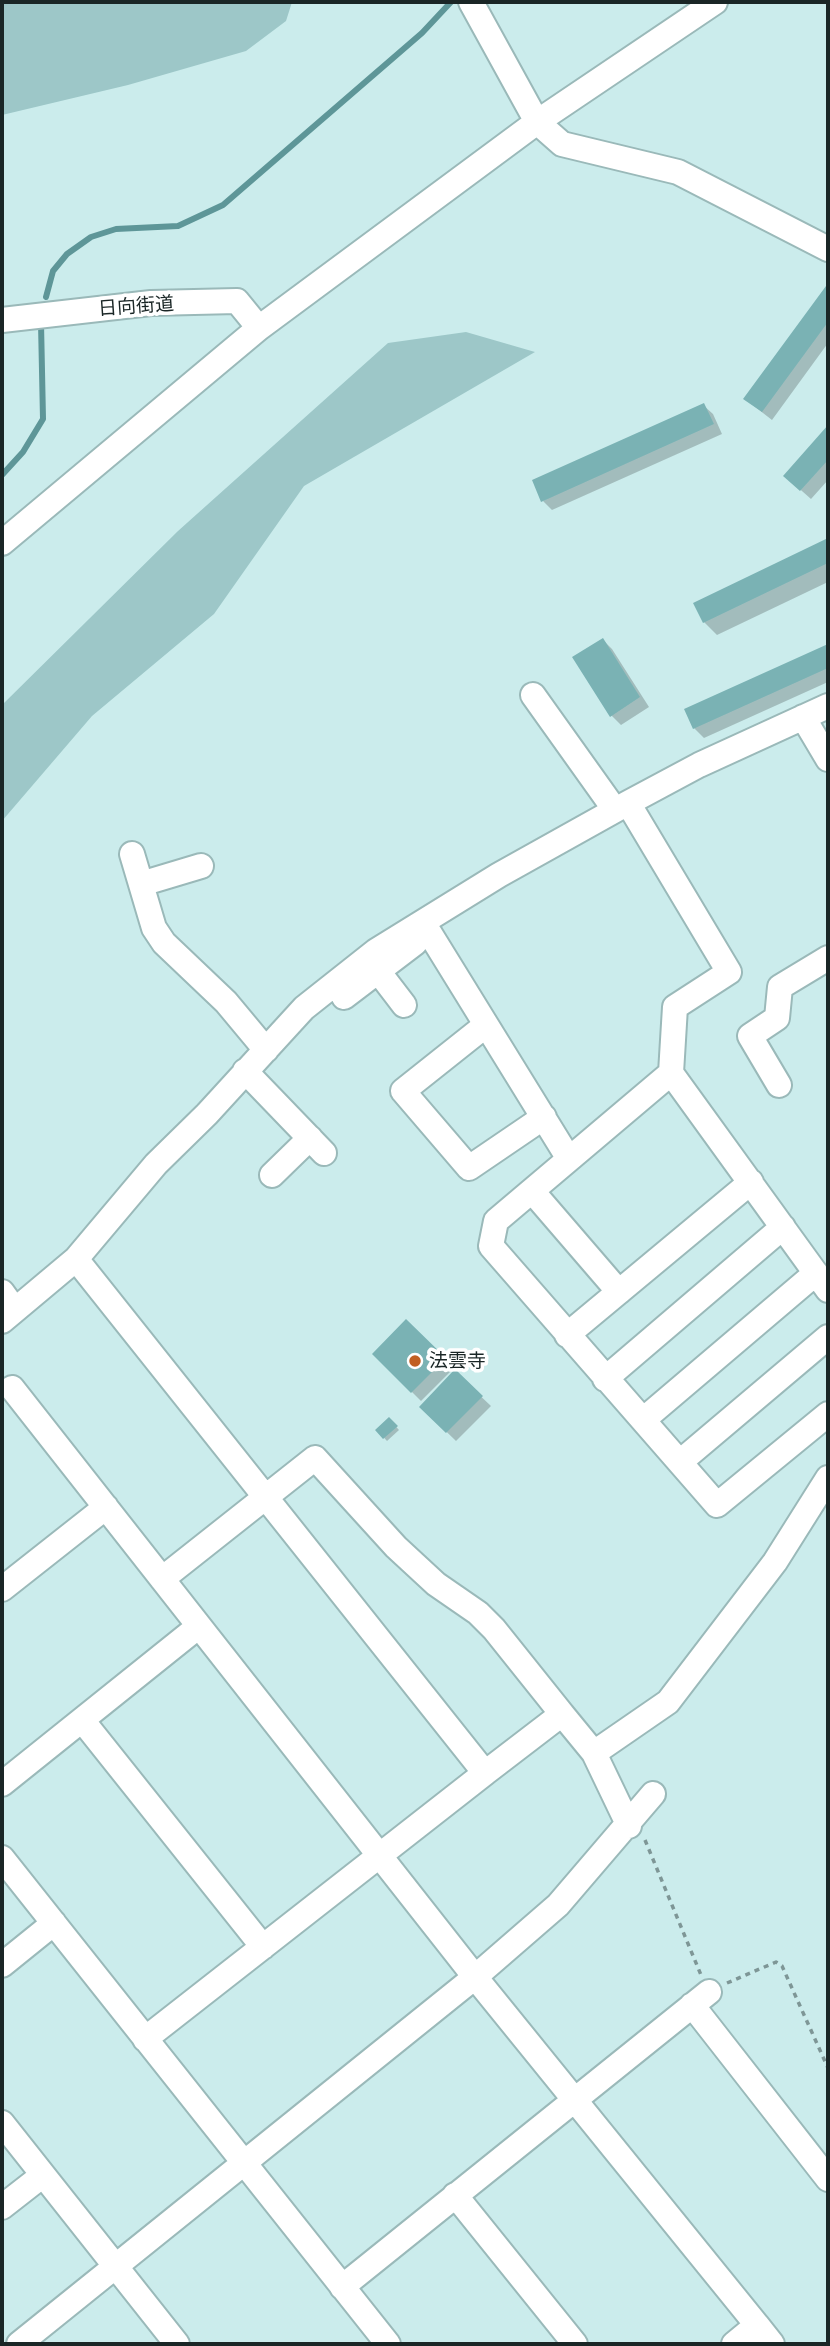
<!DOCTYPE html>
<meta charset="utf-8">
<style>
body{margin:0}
#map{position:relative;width:830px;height:2346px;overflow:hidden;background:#cbecec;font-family:Commissioner,sans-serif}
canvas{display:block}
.frame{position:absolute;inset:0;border:4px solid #1a2626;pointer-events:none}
</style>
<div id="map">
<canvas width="830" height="2346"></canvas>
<div class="frame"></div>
</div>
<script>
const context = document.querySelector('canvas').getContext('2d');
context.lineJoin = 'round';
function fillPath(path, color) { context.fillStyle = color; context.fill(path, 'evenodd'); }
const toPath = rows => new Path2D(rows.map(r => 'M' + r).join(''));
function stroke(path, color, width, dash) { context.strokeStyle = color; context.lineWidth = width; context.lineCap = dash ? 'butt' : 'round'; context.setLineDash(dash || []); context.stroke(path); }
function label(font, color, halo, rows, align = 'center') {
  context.font = font + ' Commissioner,"Noto Sans JP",sans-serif'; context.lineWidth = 7; context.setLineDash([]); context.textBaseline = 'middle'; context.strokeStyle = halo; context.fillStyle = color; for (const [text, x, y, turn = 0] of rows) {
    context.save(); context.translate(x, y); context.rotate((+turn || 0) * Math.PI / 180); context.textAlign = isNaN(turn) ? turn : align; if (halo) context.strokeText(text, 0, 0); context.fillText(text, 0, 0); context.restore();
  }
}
fillPath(toPath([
 [2,2,292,2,286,21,246,51,128,85,2,115],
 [466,332,535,352,304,486,214,614,92,716,2,821,2,705,178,531,388,343]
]), '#9dc7c8');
fillPath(toPath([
 [826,289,828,343,772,420,745,399],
 [703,405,713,414,722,434,552,510,543,501],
 [828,428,828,480,811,499,785,476],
 [828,540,828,582,717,635,704,622,695,603],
 [603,640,612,649,649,707,621,725,611,715],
 [828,646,828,682,704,738,694,728,686,710],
 [406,1321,454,1368,421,1401,374,1354],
 [455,1372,491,1406,456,1441,421,1407],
 [389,1419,399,1430,387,1441,377,1430]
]), '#0003');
stroke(toPath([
 [46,297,53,271,67,254,91,237,116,229,178,226,223,205,422,33,451,2],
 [2,475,23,452,43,419,41,323]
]), '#5e9698', 6);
fillPath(toPath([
 [826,286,828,288,828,322,762,412,743,399],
 [704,403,714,424,541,502,532,480],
 [828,425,828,460,800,491,783,476],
 [828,538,828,563,703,623,693,603],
 [603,638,640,697,610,717,572,657],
 [828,644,828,668,693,729,684,709],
 [406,1319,446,1358,411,1393,372,1354],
 [455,1369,483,1396,446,1433,419,1407],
 [389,1417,398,1426,383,1439,375,1430]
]), '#7ab2b4');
const minor = toPath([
 [471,2,537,122,562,144,678,172,828,249],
 [2,320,151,303,237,301,259,328],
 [2,543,259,328,537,122,715,2],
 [533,695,615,810],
 [803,717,828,759],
 [628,803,729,972,675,1007,671,1073,828,1290],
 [132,854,154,928,164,943,226,1002,266,1050],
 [141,884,201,866],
 [424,924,569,1159],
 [378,971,404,1005],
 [344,997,415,943],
 [486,1025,403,1091,469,1168,544,1117],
 [245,1071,324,1153],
 [671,1073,496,1221,491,1246,717,1505,828,1414],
 [779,1085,750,1036,777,1018,780,987,828,958],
 [272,1175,310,1138],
 [532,1191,619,1292],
 [76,1259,485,1773,145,2039],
 [2,1292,15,1310],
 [2,1321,76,1259,156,1164,207,1114,304,1008,376,951,499,875,628,803,699,765,828,706],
 [567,1335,751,1182],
 [605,1379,783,1227],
 [12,1388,475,1977,757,2325,734,2344],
 [643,1420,816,1273],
 [680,1462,828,1337],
 [162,1579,315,1458,396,1547,436,1584,478,1613,494,1629,562,1714],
 [2,1589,106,1507],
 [82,1720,263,1947],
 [594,1753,668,1702,775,1562,828,1478],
 [485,1773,562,1714,594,1753,629,1826],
 [2,1784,199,1626],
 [2,1858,388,2344],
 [2,1965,54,1923],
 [692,2005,828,2179],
 [2,2123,177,2344],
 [455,2195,575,2344],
 [2,2207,43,2175],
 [342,2287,709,1992],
 [757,2325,772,2344],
 [19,2344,475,1977,558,1905,653,1794]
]);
stroke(minor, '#9ab9b9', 28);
stroke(toPath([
 [645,1840,701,1975],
 [727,1983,776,1962,782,1966,828,2068]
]), '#7e9696', 3.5, [5, 5]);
stroke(minor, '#fff', 24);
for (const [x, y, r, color] of [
 [415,1361,7,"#c15f22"]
]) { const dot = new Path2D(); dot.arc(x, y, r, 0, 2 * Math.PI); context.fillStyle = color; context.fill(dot); stroke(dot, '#fff', 2.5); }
label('19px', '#1a2626', '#fff', [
 ["日向街道",136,306,-4]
]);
label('19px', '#1a2626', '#fff', [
 ["法雲寺",429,1361]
], 'left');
</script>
